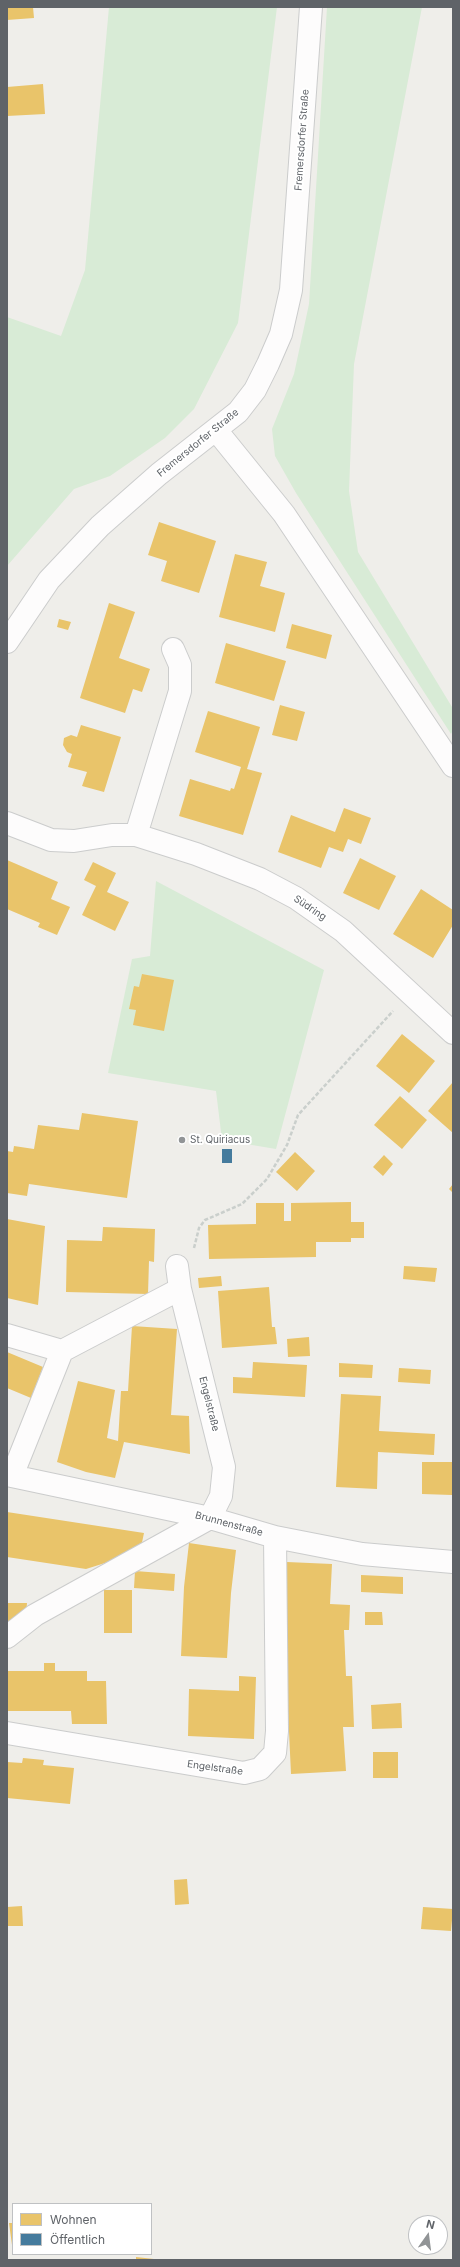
<!DOCTYPE html>
<meta charset="utf-8">
<style>
body{margin:0}
#map{position:relative;width:460px;height:2267px;overflow:hidden;background:#efeeea;font-family:Inter,sans-serif}
canvas{display:block}
.frame{position:absolute;inset:0;border:8px solid #5f6368;pointer-events:none}
.legend{position:absolute;left:12px;top:2203px;width:140px;height:52px;box-sizing:border-box;background:#fff;border:1px solid #bfc1c3;margin:0;padding:5px 7px;list-style:none;font-size:12px;color:#5f6368}
.legend li{display:flex;align-items:center;gap:8px;height:20px}
.legend b{width:20px;border:1px solid #bfc1c3}
.north{position:absolute;left:408px;top:2215px;width:40px;height:40px;box-sizing:border-box;background:#fff;border:1px solid #bfc1c3;border-radius:50%;rotate:14deg;font-size:11px;font-weight:700;line-height:16px;text-align:center;color:#5f6368}
.north::after{content:'';display:block;margin:auto;width:14px;height:18px;background:#919496;clip-path:polygon(50% 0,100% 100%,50% 72%,0 100%)}
</style>
<div id="map">
<canvas width="460" height="2267"></canvas>
<div class="frame"></div>
<ul class="legend">
<li><b style="height:11px;background:#e9c46a"></b>Wohnen</li>
<li><b style="height:11px;background:#457b9d"></b>Öffentlich</li>
</ul>
<div class="north">N</div>
</div>
<script>
const context = document.querySelector('canvas').getContext('2d');
context.lineJoin = 'round';
function fillPath(path, color) { context.fillStyle = color; context.fill(path, 'evenodd'); }
const toPath = rows => new Path2D(rows.map(r => 'M' + r).join(''));
function stroke(path, color, width, dash) { context.strokeStyle = color; context.lineWidth = width; context.lineCap = dash ? 'butt' : 'round'; context.setLineDash(dash || []); context.stroke(path); }
function label(font, color, halo, rows, align = 'center') {
  context.font = font + ' Inter,sans-serif'; context.lineWidth = 4; context.setLineDash([]); context.textBaseline = 'middle'; context.strokeStyle = halo; context.fillStyle = color; for (const [text, x, y, turn = 0] of rows) {
    context.save(); context.translate(x, y); context.rotate((+turn || 0) * Math.PI / 180); context.textAlign = isNaN(turn) ? turn : align; if (halo) context.strokeText(text, 0, 0); context.fillText(text, 0, 0); context.restore();
  }
}
fillPath(toPath([
 [109,7,277,7,238,323,194,409,165,438,110,476,74,489,7,566,7,317,61,336,85,270],
 [327,7,422,7,354,364,349,491,358,552,452,707,453,730,451,734,296,493,275,456,272,429,294,374,309,304],
 [156,881,324,970,276,1149,222,1140,216,1091,108,1073,132,959,150,956]
]), '#d8ebd6');
fillPath(toPath([
 [7,7,33,7,34,18,7,20],
 [43,84,45,114,7,116,7,87],
 [159,522,216,541,199,593,161,581,167,561,148,555],
 [235,554,267,562,260,586,285,593,275,632,219,617],
 [109,603,135,612,119,658,150,669,142,692,133,689,125,713,80,698],
 [59,619,71,622,68,630,57,627],
 [292,624,332,635,326,659,286,648],
 [226,643,286,661,274,701,215,683],
 [280,705,305,712,297,741,272,735],
 [208,711,260,727,247,769,262,773,243,835,179,816,190,779,230,791,231,788,234,789,241,767,195,752],
 [81,725,121,737,104,792,82,786,87,772,68,767,72,754,67,752,63,745,64,738,71,735,77,737],
 [344,808,371,818,361,844,348,839,343,852,329,847,321,868,278,852,291,815,335,832],
 [360,858,396,876,379,910,343,893],
 [7,860,58,882,51,899,70,907,57,935,38,927,40,923,7,909],
 [93,862,116,873,107,892,129,902,115,931,82,915,96,886,84,880],
 [421,889,453,910,453,925,433,958,393,934],
 [142,974,174,980,164,1031,133,1025,136,1010,129,1009,134,986,139,987],
 [402,1034,435,1061,409,1093,376,1066],
 [453,1082,453,1133,428,1111],
 [400,1096,427,1120,402,1149,374,1125],
 [82,1113,138,1121,127,1198,29,1184,27,1196,7,1193,7,1151,13,1152,14,1146,34,1149,38,1125,79,1130],
 [295,1152,315,1171,297,1191,276,1172],
 [384,1155,393,1164,383,1176,373,1167],
 [453,1184,453,1193,449,1189],
 [351,1202,351,1222,364,1222,364,1238,351,1238,351,1242,316,1242,316,1257,209,1259,208,1225,256,1224,256,1203,284,1203,284,1221,291,1221,291,1203],
 [7,1219,45,1226,38,1305,7,1298],
 [103,1227,155,1229,154,1262,149,1261,148,1294,66,1292,67,1240,102,1241],
 [404,1266,437,1268,435,1282,403,1279],
 [221,1276,222,1286,199,1288,198,1278],
 [269,1287,272,1327,275,1327,277,1344,222,1348,218,1291],
 [132,1326,177,1329,171,1415,189,1416,190,1454,124,1442,115,1478,86,1472,57,1462,78,1381,115,1390,107,1438,118,1441,121,1391,128,1391],
 [309,1337,310,1356,288,1357,287,1339],
 [7,1352,43,1367,31,1398,7,1388],
 [253,1362,307,1365,305,1397,233,1393,233,1377,252,1378],
 [339,1363,373,1365,372,1378,339,1377],
 [399,1368,431,1370,430,1384,398,1382],
 [341,1394,381,1396,379,1431,435,1434,434,1455,378,1452,377,1489,336,1487],
 [422,1462,452,1462,452,1495,422,1494],
 [7,1512,144,1533,140,1552,86,1569,7,1557],
 [189,1543,236,1550,231,1593,227,1658,181,1656,184,1587],
 [287,1562,332,1564,330,1604,350,1605,349,1630,344,1630,346,1676,352,1676,354,1727,343,1727,346,1771,291,1774,284,1626],
 [135,1571,175,1574,174,1591,134,1588],
 [361,1575,403,1577,403,1594,361,1592],
 [104,1590,132,1590,132,1633,104,1633],
 [7,1603,27,1603,26,1615,7,1626],
 [365,1612,382,1612,383,1625,365,1625],
 [44,1663,55,1663,55,1671,87,1671,87,1681,106,1681,107,1724,72,1724,71,1711,7,1711,7,1671,44,1671],
 [239,1676,256,1677,254,1739,188,1736,189,1689,239,1691],
 [401,1703,402,1728,372,1729,371,1705],
 [373,1752,398,1752,398,1778,373,1778],
 [23,1758,44,1760,43,1765,74,1768,70,1804,7,1798,7,1762,22,1763],
 [187,1879,189,1904,175,1905,174,1880],
 [22,1906,23,1926,7,1926,7,1907],
 [423,1907,453,1909,451,1931,421,1929],
 [9,2223,13,2223,13,2245,12,2245],
 [136,2257,154,2259,154,2260,136,2260]
]), '#e9c46a');
fillPath(toPath([
 [222,1149,232,1149,232,1163,222,1163]
]), '#457b9d');
const minor = toPath([
 [216,430,284,514,453,766],
 [7,642,49,580,100,526,159,474,238,412,255,390,268,364,281,334,291,290,311,7],
 [7,823,51,840,74,841,112,835,136,835,196,854,260,879,296,898,343,931,453,1033],
 [136,835,180,691,180,665,173,649],
 [7,1335,62,1351],
 [7,1475,210,1518,275,1537,362,1554,453,1562],
 [12,1476,62,1351,180,1289],
 [7,1637,35,1615,210,1518,221,1496,224,1467,180,1289,177,1266],
 [7,1733,244,1773,260,1769,275,1753,277,1731,275,1537]
]);
stroke(minor, '#cbcccc', 24);
stroke(toPath([
 [194,1248,199,1228,205,1220,242,1204,267,1179,287,1145,298,1115,393,1011]
]), '#cacfcc', 2.5, [4, 2]);
stroke(minor, '#fdfcfc', 22);
for (const [x, y, r, color] of [
 [182,1140,4,"#919496"]
]) { const dot = new Path2D(); dot.arc(x, y, r, 0, 2 * Math.PI); context.fillStyle = color; context.fill(dot); stroke(dot, '#fff', 1.5); }
label('10px', '#5f6368', '#fff', [
 ["Fremersdorfer Straße",302,140,-86],
 ["Fremersdorfer Straße",198,443,-39],
 ["Südring",310,908,34],
 ["Engelstraße",209,1404,76],
 ["Brunnenstraße",229,1524,15],
 ["Engelstraße",215,1768,8]
]);
label('10px', '#5f6368', '#fff', [
 ["St. Quiriacus",190,1140]
], 'left');
</script>
